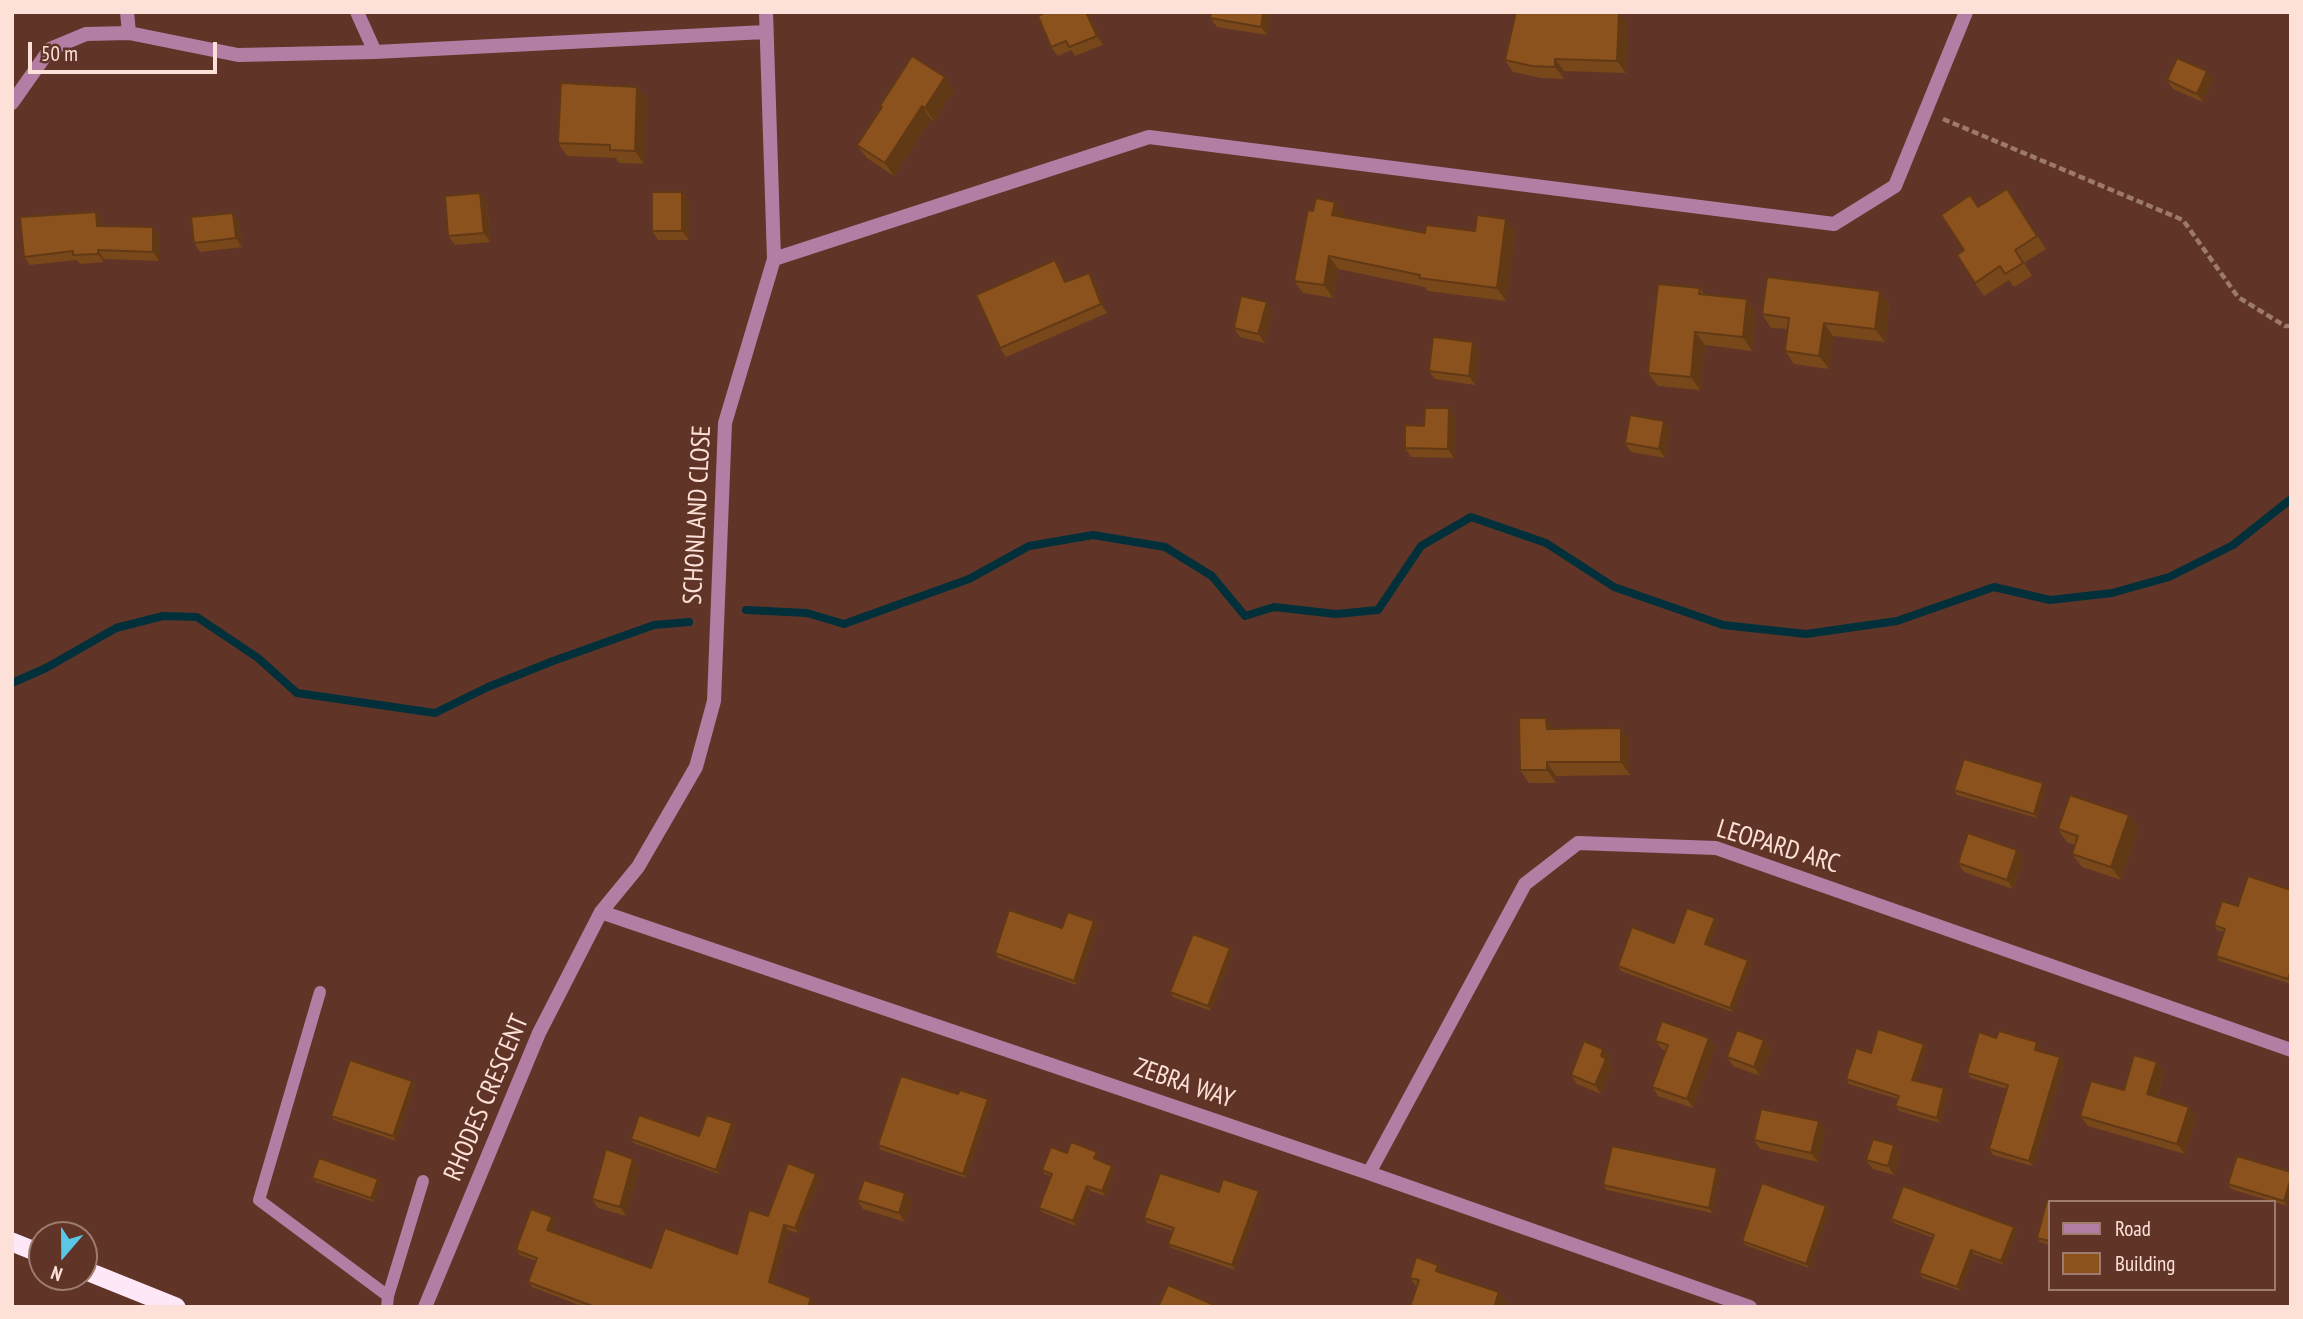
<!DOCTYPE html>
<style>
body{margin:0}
#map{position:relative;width:2303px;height:1319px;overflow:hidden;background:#603528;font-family:"PT Sans Narrow",sans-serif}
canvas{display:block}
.frame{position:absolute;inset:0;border:14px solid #fde1d8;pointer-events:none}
.legend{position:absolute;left:2048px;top:1200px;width:228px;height:91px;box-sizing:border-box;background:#603528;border:2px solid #9f7a6e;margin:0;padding:9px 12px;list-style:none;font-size:21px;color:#fde1d8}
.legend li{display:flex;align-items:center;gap:14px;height:35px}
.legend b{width:35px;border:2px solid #9f7a6e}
.north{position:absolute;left:28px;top:1221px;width:70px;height:70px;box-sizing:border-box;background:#603528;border:2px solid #9f7a6e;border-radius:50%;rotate:200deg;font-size:19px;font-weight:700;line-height:28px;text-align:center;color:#fde1d8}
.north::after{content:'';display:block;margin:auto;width:24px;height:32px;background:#5ac8e5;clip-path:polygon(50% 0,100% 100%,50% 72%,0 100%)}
.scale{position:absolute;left:28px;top:42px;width:189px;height:32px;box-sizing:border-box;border:4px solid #fde1d8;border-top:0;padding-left:9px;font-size:21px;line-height:24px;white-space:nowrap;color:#fde1d8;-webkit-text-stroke:5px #603528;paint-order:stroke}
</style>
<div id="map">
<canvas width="2303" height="1319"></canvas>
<div class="frame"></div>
<ul class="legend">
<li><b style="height:9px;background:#b47ea4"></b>Road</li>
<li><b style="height:19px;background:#8c521e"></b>Building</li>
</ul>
<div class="north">N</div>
<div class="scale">50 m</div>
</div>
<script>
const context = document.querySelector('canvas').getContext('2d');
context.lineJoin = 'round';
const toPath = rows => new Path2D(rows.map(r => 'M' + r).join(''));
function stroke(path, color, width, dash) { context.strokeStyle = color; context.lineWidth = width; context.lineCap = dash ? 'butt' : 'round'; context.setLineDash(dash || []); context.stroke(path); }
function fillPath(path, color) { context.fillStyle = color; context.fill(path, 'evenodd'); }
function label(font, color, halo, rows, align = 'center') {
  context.font = font + ' "PT Sans Narrow",sans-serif'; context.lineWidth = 5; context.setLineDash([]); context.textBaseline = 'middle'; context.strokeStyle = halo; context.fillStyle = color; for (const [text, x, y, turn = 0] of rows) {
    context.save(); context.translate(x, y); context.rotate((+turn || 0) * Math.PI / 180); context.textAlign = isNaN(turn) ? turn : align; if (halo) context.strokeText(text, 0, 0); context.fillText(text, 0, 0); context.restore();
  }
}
stroke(toPath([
 [746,610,807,613,844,624,969,579,1029,546,1093,535,1165,547,1212,576,1245,616,1274,607,1336,614,1378,610,1421,546,1471,517,1546,543,1614,587,1723,625,1806,634,1897,621,1994,587,2050,600,2112,593,2169,577,2233,545,2291,499],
 [12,683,46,668,116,628,163,616,197,617,258,658,297,693,435,713,488,687,553,661,654,625,689,622]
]), '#01303b', 8);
stroke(toPath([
 [1943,119,2183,220,2238,297,2285,326,2291,326]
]), '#9d786c', 4.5, [7, 3.5]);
stroke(toPath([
 [320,992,259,1200,388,1296,387,1307],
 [388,1296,423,1181]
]), '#b47ea4', 12);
stroke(toPath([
 [127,12,129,33,238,55,375,52,765,32],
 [357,12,375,52],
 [12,103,50,49,86,34,129,33],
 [774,259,1149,137,1834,224,1895,186,1966,12],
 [601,912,1369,1173,1750,1307],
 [1369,1173,1525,884,1578,843,1716,848,2291,1050],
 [425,1307,539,1033,601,912,638,867,696,767,714,701,725,423,774,259,766,12]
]), '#b47ea4', 14);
stroke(toPath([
 [12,1242,42,1254],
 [84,1270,176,1307]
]), '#fee8f8', 19);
fillPath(toPath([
 [1089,12,1103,45,1075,56,1071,50,1058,56,1051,47],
 [1271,12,1267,35,1217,27,1210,18],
 [1619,12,1628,25,1626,73,1564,71,1564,79,1541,78,1513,72,1505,60],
 [2207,71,2213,80,2203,102,2173,89,2167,80],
 [637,87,647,100,644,164,619,163,616,158,567,156,558,143],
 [954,90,934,121,931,119,894,176,867,158,857,145,881,108,880,106],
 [2007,189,2046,249,2024,263,2032,276,2014,287,2009,280,1984,296,1975,283,1964,250,1978,207],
 [682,192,689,201,689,240,658,240,652,231],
 [487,202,490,242,455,245,448,236],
 [1335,202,1344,215,1343,217,1425,233,1475,231,1515,232,1506,301,1428,291,1425,287,1338,269,1333,298,1303,293,1294,281,1313,211],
 [102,221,102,226,153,227,159,236,159,261,104,259,104,262,80,264,77,260,30,265,24,257],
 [239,222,242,247,200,252,194,243],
 [1055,260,1061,269,1067,282,1089,273,1095,281,1107,313,1006,357,1000,348],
 [1700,288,1704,294,1747,299,1756,312,1752,351,1705,345,1700,390,1658,386,1648,373],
 [1880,291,1889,304,1885,342,1833,336,1829,369,1794,364,1785,351,1788,329,1771,328,1762,314],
 [1273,311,1265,343,1240,337,1234,328],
 [1479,351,1475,385,1435,379,1429,371],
 [1449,408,1455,417,1454,458,1411,457,1405,448],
 [1670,430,1665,458,1631,452,1625,443],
 [1554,729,1630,741,1630,775,1556,776,1556,783,1529,783,1520,770],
 [2046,788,2037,818,1957,795,1954,790],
 [2139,828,2121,880,2082,867,2072,854,2075,845,2067,842,2058,829],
 [2017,850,2023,859,2013,889,1964,872,1958,863],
 [2291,890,2291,984,2219,961,2216,956,2224,932,2217,930,2214,925,2238,906],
 [1715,918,1718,922,1709,946,1748,960,1751,965,1733,1012,1621,971,1618,966,1674,943],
 [1094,921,1098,926,1077,985,998,958,995,953,1062,928],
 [1230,948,1233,952,1211,1011,1173,997,1170,992],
 [1709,1038,1715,1047,1693,1108,1658,1096,1652,1087,1665,1051,1662,1049,1655,1041],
 [1996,1038,2037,1042,2041,1048,2040,1051,2060,1057,2064,1063,2033,1166,1993,1155,1989,1149,2007,1089,1971,1078,1967,1073],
 [1764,1040,1771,1049,1760,1076,1733,1066,1727,1057],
 [1924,1044,1927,1049,1917,1081,1944,1088,1948,1093,1940,1123,1899,1111,1895,1106,1898,1099,1849,1084,1846,1079,1871,1053],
 [1603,1049,1610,1058,1608,1062,1612,1067,1601,1094,1577,1084,1571,1075],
 [2157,1062,2164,1072,2157,1097,2196,1117,2185,1154,2088,1126,2080,1116,2124,1090],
 [412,1081,415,1085,396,1141,334,1120,331,1116],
 [958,1094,988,1099,991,1104,966,1178,881,1150,878,1145],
 [735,1127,719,1174,634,1143,631,1139,699,1136],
 [1825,1130,1818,1162,1760,1149,1754,1140],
 [1894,1145,1900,1154,1894,1175,1873,1169,1866,1160],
 [1067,1153,1100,1156,1099,1160,1112,1166,1115,1170,1105,1196,1090,1191,1076,1226,1042,1212,1039,1208,1051,1176,1045,1174,1042,1170],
 [639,1168,626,1216,598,1208,592,1199],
 [1721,1172,1712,1213,1607,1190,1603,1185],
 [2291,1172,2287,1206,2231,1189,2228,1184],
 [312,1178,378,1179,381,1183,374,1202,316,1182],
 [820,1179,798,1233,788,1230,773,1284,815,1303,813,1307,584,1307,532,1287,528,1282,536,1261,520,1255,516,1250,556,1222,552,1232,651,1268,737,1254,768,1216],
 [1219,1192,1262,1195,1235,1270,1172,1248,1168,1244,1173,1231,1147,1223,1144,1218],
 [905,1193,911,1202,905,1222,863,1209,857,1200],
 [2049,1202,2049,1245,2040,1242,2037,1238],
 [1826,1206,1830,1210,1809,1268,1745,1245,1742,1241],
 [1891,1219,2014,1227,2017,1231,2004,1265,1974,1254,1961,1291,1923,1278,1919,1273,1933,1238,1894,1223],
 [1438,1265,1444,1274,1499,1292,1507,1303,1417,1287,1410,1278]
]), '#78471a');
fillPath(toPath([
 [1086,12,1089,12,1103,45,1097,36],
 [1263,12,1271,12,1267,35,1261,27],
 [1619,12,1628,25,1626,73,1617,61],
 [1555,59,1564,71,1564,79,1555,67],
 [2207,71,2213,80,2203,102,2197,94],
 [945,77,954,90,934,121,925,108],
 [637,87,647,100,644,164,635,151],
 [922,106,931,119,894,176,885,163],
 [682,192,689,201,689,240,682,231],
 [480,193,487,202,490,242,484,233],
 [1335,202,1344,215,1341,227,1332,215],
 [96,212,102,221,103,235,97,226],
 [233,213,239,222,242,247,236,238],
 [1506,219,1515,232,1506,301,1497,288],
 [153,227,159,236,159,261,153,252],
 [98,250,104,259,104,262,98,254],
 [1329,256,1338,269,1333,298,1324,285],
 [1055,260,1061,269,1071,291,1065,282],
 [1089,273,1095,281,1107,313,1101,304],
 [1880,291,1889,304,1885,342,1875,329],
 [1747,299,1756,312,1752,351,1743,337],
 [1267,302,1273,311,1265,343,1258,334],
 [1824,323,1833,336,1829,369,1819,356],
 [1695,332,1705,345,1700,390,1691,377],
 [1473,342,1479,351,1475,385,1469,376],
 [1449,408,1455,417,1454,458,1448,449],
 [1664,421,1670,430,1665,458,1659,449],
 [1546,718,1556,731,1547,729],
 [1621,728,1630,741,1630,775,1621,762],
 [1547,762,1556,776,1556,783,1547,770],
 [2043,783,2046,788,2037,818,2034,814],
 [2129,815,2139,828,2121,880,2111,867],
 [2017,850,2023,859,2013,889,2007,880],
 [1715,918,1718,922,1708,949,1705,944],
 [1094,921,1098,926,1077,985,1074,981],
 [1230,948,1233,952,1211,1011,1208,1006],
 [1748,960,1751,965,1733,1012,1730,1008],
 [1709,1038,1715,1047,1693,1108,1687,1099],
 [1764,1040,1771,1049,1760,1076,1754,1067],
 [2037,1042,2041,1048,2039,1055,2035,1050],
 [1924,1044,1927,1049,1916,1085,1912,1080],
 [1603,1049,1610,1058,1608,1062,1612,1067,1601,1094,1595,1085,1601,1056],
 [2060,1057,2064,1063,2033,1166,2029,1161],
 [2157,1062,2164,1072,2154,1105,2147,1094],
 [412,1081,415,1085,396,1141,393,1136],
 [1944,1088,1948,1093,1940,1123,1937,1118],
 [988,1099,991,1104,966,1178,963,1174],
 [2189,1107,2196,1117,2185,1154,2177,1144],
 [1819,1121,1825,1130,1818,1162,1811,1153],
 [732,1123,735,1127,719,1174,716,1170],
 [1894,1145,1900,1154,1894,1175,1888,1166],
 [1097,1152,1100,1156,1098,1163,1094,1158],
 [633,1159,639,1168,626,1216,620,1207],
 [1112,1166,1115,1170,1105,1196,1102,1191],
 [1717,1168,1721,1172,1712,1213,1709,1208],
 [816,1174,820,1179,798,1233,795,1228],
 [2291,1178,2291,1193,2287,1206,2284,1201],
 [378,1179,381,1183,374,1202,371,1198],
 [1087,1186,1090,1191,1076,1226,1073,1221],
 [1259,1191,1262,1195,1235,1270,1232,1265],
 [905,1193,911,1202,905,1222,899,1213],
 [1826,1206,1830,1210,1809,1268,1806,1264],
 [552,1217,556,1222,551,1235,547,1230],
 [784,1225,788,1230,772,1287,769,1282],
 [2014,1227,2017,1231,2004,1265,2001,1261],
 [1971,1250,1974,1254,1961,1291,1957,1287],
 [1438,1265,1446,1276,1436,1271],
 [1499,1292,1507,1303,1506,1307,1494,1307],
 [811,1298,815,1303,813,1307,808,1307]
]), '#623915');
const building = toPath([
 [1046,12,1086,12,1097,36,1069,47,1066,41,1051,47,1038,16,1046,12],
 [1211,12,1263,12,1261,27,1210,18,1211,12],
 [1516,12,1619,12,1617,61,1555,59,1555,67,1532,66,1505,60,1516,12],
 [912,56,945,77,925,108,922,106,885,163,857,145,882,107,880,106,912,56],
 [2177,58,2207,71,2197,94,2167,80,2177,58],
 [561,83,637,87,635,151,610,150,610,145,558,143,561,83],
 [2007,189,2037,236,2015,250,2023,263,2005,274,2000,266,1975,283,1957,255,1964,250,1941,215,1970,195,1978,207,2007,189],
 [652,192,682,192,682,231,652,231,652,192],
 [480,193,484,233,448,236,445,196,480,193],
 [1316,198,1335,202,1332,215,1425,233,1426,225,1475,231,1477,215,1506,219,1497,288,1419,278,1420,275,1329,256,1324,285,1294,281,1308,210,1313,211,1316,198],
 [96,212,97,226,153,227,153,252,98,250,98,254,73,255,73,251,24,257,20,217,96,212],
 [233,213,236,238,194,243,191,217,233,213],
 [1055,260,1065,282,1089,273,1101,304,1000,348,976,295,1055,260],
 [1767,277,1880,291,1875,329,1824,323,1819,356,1785,351,1789,318,1762,314,1767,277],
 [1658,284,1700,288,1699,294,1747,299,1743,337,1695,332,1691,377,1648,373,1658,284],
 [1241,296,1267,302,1258,334,1234,328,1241,296],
 [1433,337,1473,342,1469,376,1429,371,1433,337],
 [1425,408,1449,408,1448,449,1405,448,1405,425,1424,426,1425,408],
 [1630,415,1664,421,1659,449,1625,443,1630,415],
 [1519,718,1546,718,1547,729,1621,728,1621,762,1547,762,1547,770,1520,770,1519,718],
 [1964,759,2043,783,2034,814,1954,790,1964,759],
 [2070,795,2129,815,2111,867,2072,854,2078,836,2058,829,2070,795],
 [1968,833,2017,850,2007,880,1958,863,1968,833],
 [2248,876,2291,890,2291,970,2288,979,2216,956,2225,929,2214,925,2222,901,2238,906,2248,876],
 [1687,908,1715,918,1705,944,1748,960,1730,1008,1618,966,1632,927,1674,943,1687,908],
 [1009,910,1062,928,1068,912,1094,921,1074,981,995,953,1009,910],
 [1193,934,1230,948,1208,1006,1170,992,1193,934],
 [1662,1021,1709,1038,1687,1099,1652,1087,1668,1045,1655,1041,1662,1021],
 [1878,1029,1924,1044,1912,1080,1944,1088,1937,1118,1895,1106,1899,1096,1846,1079,1856,1048,1871,1053,1878,1029],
 [1737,1030,1764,1040,1754,1067,1727,1057,1737,1030],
 [1999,1031,2037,1042,2035,1050,2060,1057,2029,1161,1989,1149,2008,1085,1967,1073,1979,1032,1996,1038,1999,1031],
 [1584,1041,1603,1049,1601,1056,1606,1059,1595,1085,1571,1075,1584,1041],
 [2134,1055,2157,1062,2147,1094,2189,1107,2177,1144,2080,1116,2091,1081,2124,1090,2134,1055],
 [350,1060,412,1081,393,1136,331,1116,350,1060],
 [901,1076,958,1094,960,1090,988,1099,963,1174,878,1145,901,1076],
 [1761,1109,1819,1121,1811,1153,1754,1140,1761,1109],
 [639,1115,699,1136,707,1115,732,1123,716,1170,631,1139,639,1115],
 [1873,1139,1894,1145,1888,1166,1866,1160,1873,1139],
 [1071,1142,1097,1152,1094,1158,1112,1166,1102,1191,1087,1186,1073,1221,1039,1208,1052,1174,1042,1170,1051,1147,1067,1153,1071,1142],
 [1612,1146,1717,1168,1709,1208,1603,1185,1612,1146],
 [606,1149,633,1159,620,1207,592,1199,606,1149],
 [2237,1156,2291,1172,2291,1178,2284,1201,2228,1184,2237,1156],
 [319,1158,378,1179,371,1198,312,1178,319,1158],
 [788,1163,816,1174,795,1228,784,1225,769,1282,811,1298,808,1307,595,1307,528,1282,537,1258,516,1250,531,1209,552,1217,547,1230,651,1268,665,1228,737,1254,749,1210,768,1216,788,1163],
 [1160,1173,1219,1192,1223,1179,1259,1191,1232,1265,1168,1244,1174,1228,1144,1218,1160,1173],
 [864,1180,905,1193,899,1213,857,1200,864,1180],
 [1762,1183,1826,1206,1806,1264,1742,1241,1762,1183],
 [1903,1186,2014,1227,2001,1261,1971,1250,1957,1287,1919,1273,1934,1235,1891,1219,1903,1186],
 [2047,1200,2053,1202,2049,1202,2049,1241,2037,1238,2047,1200],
 [1416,1257,1438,1265,1436,1271,1499,1292,1494,1307,1410,1307,1419,1280,1410,1278,1416,1257],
 [1168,1285,1212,1304,1210,1307,1158,1307,1168,1285]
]);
fillPath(building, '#8c521e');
stroke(building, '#623915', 2);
label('26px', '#fde1d8', '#603528', [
 ["SCHONLAND CLOSE",698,515,-87],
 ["LEOPARD ARC",1778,847,17],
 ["ZEBRA WAY",1184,1084,19],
 ["RHODES CRESCENT",487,1098,-67]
]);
</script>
